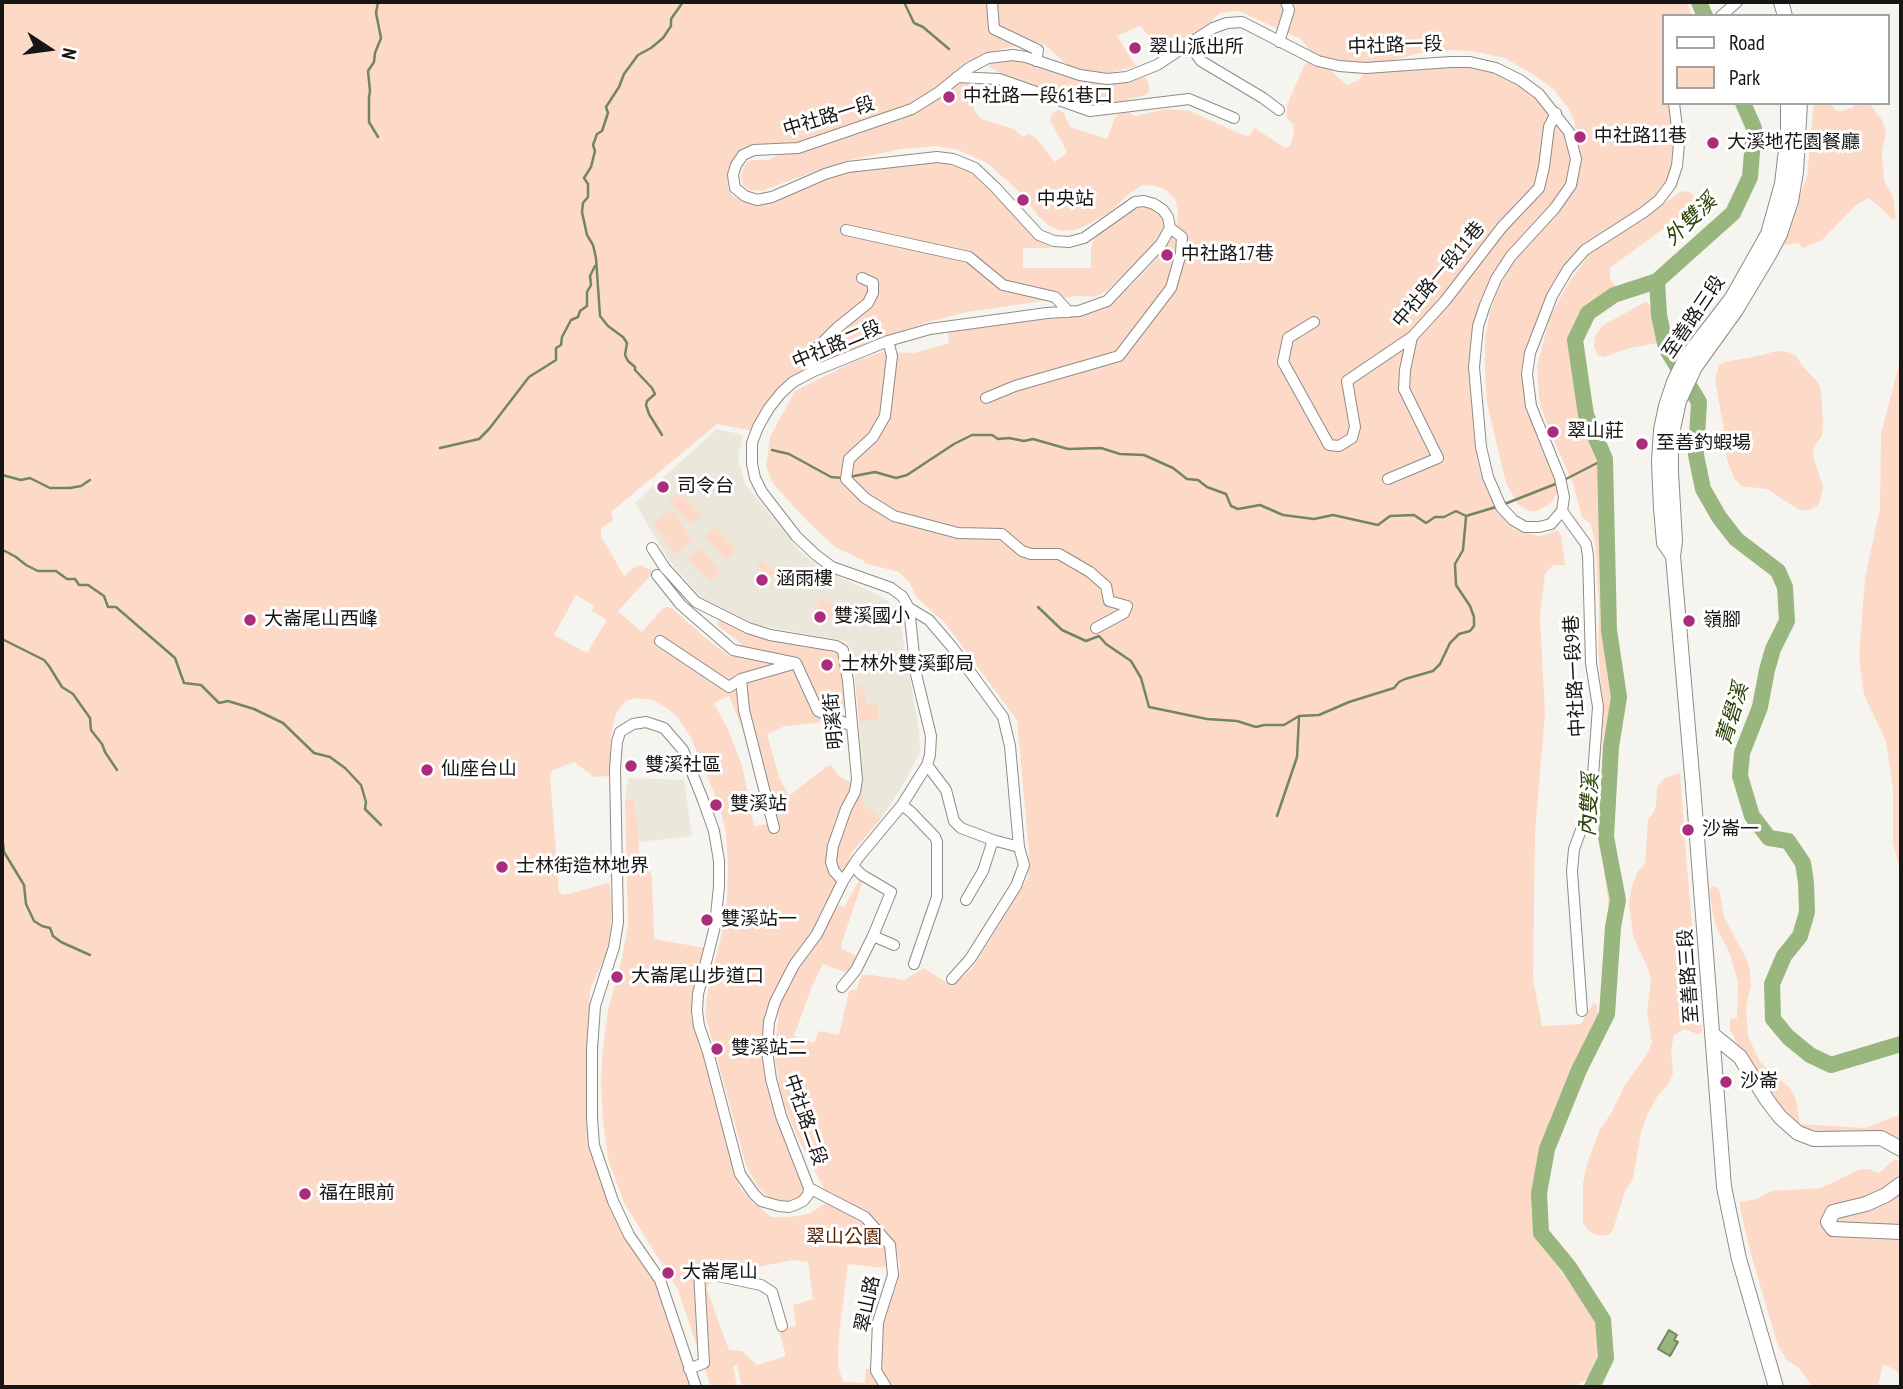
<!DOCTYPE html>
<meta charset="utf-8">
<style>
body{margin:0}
#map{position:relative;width:1903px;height:1389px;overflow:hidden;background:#f6f4ee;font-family:"PT Sans Narrow",sans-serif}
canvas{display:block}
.frame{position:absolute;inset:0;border:4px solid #171614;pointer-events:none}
.legend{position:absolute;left:1662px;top:14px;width:228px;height:91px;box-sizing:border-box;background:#fff;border:2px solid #a2a2a1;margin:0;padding:9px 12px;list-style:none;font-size:21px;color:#171614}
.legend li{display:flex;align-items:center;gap:14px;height:35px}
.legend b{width:35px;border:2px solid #a2a2a1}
.north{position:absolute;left:14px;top:14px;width:70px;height:70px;-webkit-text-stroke:5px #fff;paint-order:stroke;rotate:103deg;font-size:19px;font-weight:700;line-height:28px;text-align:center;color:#171614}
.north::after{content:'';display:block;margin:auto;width:24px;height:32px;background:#171614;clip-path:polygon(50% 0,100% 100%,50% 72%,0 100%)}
</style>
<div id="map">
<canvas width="1903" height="1389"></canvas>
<div class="frame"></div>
<ul class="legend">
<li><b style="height:9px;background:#fff"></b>Road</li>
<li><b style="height:19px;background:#fddac8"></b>Park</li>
</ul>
<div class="north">N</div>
</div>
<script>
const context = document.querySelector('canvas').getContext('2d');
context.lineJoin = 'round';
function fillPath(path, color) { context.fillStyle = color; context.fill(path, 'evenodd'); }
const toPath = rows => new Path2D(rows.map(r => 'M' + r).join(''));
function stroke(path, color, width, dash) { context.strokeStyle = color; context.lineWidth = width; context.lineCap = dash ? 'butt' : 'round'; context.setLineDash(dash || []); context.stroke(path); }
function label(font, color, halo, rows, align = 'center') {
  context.font = font + ' "PT Sans Narrow","Noto Sans TC",sans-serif'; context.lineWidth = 6; context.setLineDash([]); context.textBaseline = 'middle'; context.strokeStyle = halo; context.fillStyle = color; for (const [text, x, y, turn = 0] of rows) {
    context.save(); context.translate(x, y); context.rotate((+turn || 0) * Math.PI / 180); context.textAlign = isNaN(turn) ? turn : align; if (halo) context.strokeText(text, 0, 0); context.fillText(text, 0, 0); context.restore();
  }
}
fillPath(toPath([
 [717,429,743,435,738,458,745,484,800,551,822,569,882,597,898,609,919,731,920,752,903,785,881,819,862,804,859,724,853,656,851,648,845,641,756,625,703,599,670,562,635,503],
 [628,778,684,780,692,836,639,842,634,800,625,801]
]), '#ebe7da');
fillPath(toPath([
 [2,2,1687,2,1692,16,1663,16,1663,103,1669,103,1673,144,1672,165,1668,181,1655,199,1571,261,1524,370,1558,486,1556,495,1551,503,1537,511,1531,511,1523,508,1518,504,1506,483,1487,403,1485,375,1485,338,1490,312,1498,290,1510,268,1527,245,1560,207,1578,147,1574,120,1567,106,1553,89,1533,74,1504,58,1473,51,1445,50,1415,54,1391,61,1377,63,1356,64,1340,62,1312,53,1301,39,1241,12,1235,11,1220,13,1193,38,1175,48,1166,49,1158,46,1140,26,1117,36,1136,66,1126,69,1108,73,1073,70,1044,44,1036,42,1005,48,966,62,929,93,908,105,842,130,796,144,754,146,729,176,728,187,732,196,745,202,756,204,781,199,817,181,843,172,936,159,975,170,1049,244,1050,248,1023,248,1023,268,1091,268,1091,248,1094,239,1101,230,1142,204,1159,210,1165,221,1163,230,1151,247,1109,289,1096,297,1078,296,967,312,924,323,893,335,807,372,753,431,717,424,611,512,613,521,601,528,601,536,624,576,636,566,641,565,651,570,652,574,618,611,642,632,663,608,667,607,672,608,703,636,730,657,742,644,718,626,717,622,720,620,815,646,841,655,846,705,844,708,825,705,819,723,785,726,767,734,779,777,789,796,826,767,831,765,840,777,862,788,863,804,881,819,852,852,843,876,816,928,786,969,771,1002,764,1041,806,1186,805,1193,800,1198,792,1201,781,1201,767,1197,758,1187,746,1165,705,1014,708,990,723,928,727,902,728,866,726,833,720,807,691,738,679,719,668,709,653,700,636,698,626,701,616,713,611,735,610,776,594,777,574,762,553,770,550,775,559,893,564,895,609,883,612,906,609,949,590,989,587,1068,590,1147,601,1183,624,1237,655,1284,691,1387,2,1387],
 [576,595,594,606,592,611,607,620,587,653,554,635],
 [729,696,745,735,769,824,754,826,742,765,729,732,714,703],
 [1014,59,1055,71,1146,78,1149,85,1149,91,1146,95,1129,99,1128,104,1096,108,1075,103,1000,73,989,67,988,63],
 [1308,61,1328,68,1347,85,1359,80,1365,72,1469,65,1488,69,1511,79,1532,92,1549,110,1564,135,1570,152,1570,164,1564,190,1554,205,1526,232,1493,275,1481,302,1474,325,1470,357,1472,400,1477,448,1484,482,1503,518,1513,529,1538,536,1547,534,1557,530,1561,535,1565,565,1553,565,1545,574,1540,617,1545,714,1535,832,1533,979,1542,1026,1581,1024,1594,1002,1597,1005,1599,1019,1573,1072,1556,1112,1544,1144,1532,1188,1535,1235,1594,1317,1599,1338,1596,1359,1587,1379,1574,1387,742,1387,737,1366,733,1365,737,1387,711,1387,678,1290,624,1203,609,1162,603,1123,601,1080,603,1047,608,1010,620,968,628,926,625,801,634,799,639,842,639,857,643,864,649,867,652,879,654,939,705,948,696,990,693,1019,739,1186,753,1203,772,1217,790,1217,808,1214,830,1201,863,1219,886,1247,887,1263,883,1268,848,1264,839,1334,838,1365,843,1382,865,1383,866,1369,880,1368,881,1330,898,1281,900,1265,895,1246,874,1220,865,1212,830,1197,826,1193,797,1136,782,1099,774,1056,779,1010,785,989,795,967,817,936,833,904,844,907,861,877,863,878,862,883,841,945,842,949,855,955,857,960,848,973,823,964,811,989,794,1036,814,1043,819,1031,839,1035,849,991,857,989,861,975,872,975,904,980,924,968,952,986,971,970,1028,878,1029,852,1017,720,945,623,917,598,909,582,899,572,864,563,864,561,835,547,808,522,774,485,766,467,770,437,795,391,853,362,882,352,914,353,949,343,948,330,1091,313,1103,308,1130,287,1157,258,1177,224,1178,212,1175,199,1166,190,1156,186,1142,185,1129,194,1111,211,1091,223,1076,230,1060,231,1049,226,1039,217,1022,194,987,163,958,150,937,146,901,149,850,160,796,178,762,191,750,190,743,185,741,176,743,169,747,162,752,160,768,160,780,154,797,154,837,141,912,111,940,94,957,79,973,80,975,82,973,105,974,110,981,119,1014,129,1023,137,1029,134,1036,138,1055,162,1067,152,1050,120,1052,114,1058,110,1064,113,1070,127,1107,139,1115,117,1121,112,1126,111,1136,116,1166,109,1190,111,1248,137,1255,128,1285,148,1290,146,1294,134,1293,124,1286,117,1287,105,1304,66],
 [793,1260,808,1262,813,1299,793,1305,796,1325,779,1331,786,1356,757,1365,742,1351,729,1350,707,1290,709,1284,727,1273],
 [1814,103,1831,103,1835,110,1841,111,1852,108,1856,103,1869,103,1882,120,1886,133,1882,153,1884,180,1893,197,1896,218,1893,219,1890,218,1887,213,1868,198,1855,206,1822,240,1803,248,1798,243,1783,245,1783,238,1807,177],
 [1689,191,1694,196,1695,200,1693,205,1682,215,1610,268,1610,279,1615,286,1609,295,1596,302,1587,312,1573,335,1572,351,1583,421,1603,480,1608,631,1612,703,1607,764,1605,834,1614,889,1614,900,1609,909,1601,847,1603,715,1598,645,1599,606,1595,541,1590,523,1582,517,1573,484,1546,422,1539,399,1537,366,1550,317,1569,282,1590,254,1611,238,1641,220,1680,192],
 [1646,302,1654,308,1661,341,1658,343,1630,348,1604,357,1597,355,1594,346,1595,337,1600,329,1604,325,1643,303],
 [1776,351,1788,352,1796,356,1804,368,1818,382,1821,392,1823,423,1822,436,1816,443,1813,453,1814,460,1823,486,1820,502,1817,506,1809,510,1800,510,1790,504,1767,489,1741,486,1734,478,1727,460,1724,430,1715,380,1719,365,1724,362,1758,356],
 [1901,357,1901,873,1893,843,1893,789,1886,741,1864,695,1859,658,1865,578,1880,509,1881,434],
 [680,492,702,515,691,525,669,502],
 [672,510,693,541,674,554,653,523],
 [715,527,737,550,726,560,704,537],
 [699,548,721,571,710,581,688,559],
 [762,560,769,567,776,569,786,569,787,576,781,579,765,575,757,565],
 [820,598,841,607,837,618,816,621,814,611],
 [863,686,866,705,877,704,879,719,859,722,856,687],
 [1680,773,1689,892,1702,1029,1701,1033,1697,1034,1685,1029,1674,1035,1671,1051,1673,1073,1669,1083,1657,1097,1647,1115,1641,1132,1633,1178,1624,1194,1613,1230,1608,1235,1596,1235,1590,1232,1583,1223,1583,1183,1587,1164,1599,1131,1611,1113,1625,1085,1646,1056,1652,1043,1647,1012,1651,982,1649,971,1633,936,1629,903,1632,886,1637,873,1645,863,1648,820,1652,815,1656,807,1657,787,1665,778],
 [1711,887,1715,887,1719,889,1724,917,1746,958,1750,971,1751,986,1746,1007,1748,1036,1760,1062,1790,1088,1796,1100,1800,1124,1865,1128,1901,1114,1901,1140,1886,1134,1849,1134,1808,1129,1799,1126,1783,1111,1740,1050,1730,1029,1730,1019,1737,1018,1738,982,1730,954,1715,924,1709,891],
 [1895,1159,1898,1161,1899,1178,1901,1181,1901,1374,1886,1365,1882,1367,1878,1387,1813,1387,1798,1367,1787,1360,1778,1346,1751,1254,1740,1208,1740,1202,1757,1199,1772,1191,1821,1188,1861,1169,1869,1169,1879,1173]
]), '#fddac8');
const water = toPath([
 [1669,1330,1677,1335,1674,1340,1678,1342,1670,1356,1658,1349,1669,1330]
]);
fillPath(water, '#99b67f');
stroke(water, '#72865f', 2);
stroke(toPath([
 [378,2,376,13,381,38,375,53,374,62,368,71,370,91,369,97,369,122,378,137],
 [904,2,914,23,923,27,949,49],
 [1901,412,1901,424],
 [662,435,649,414,646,405,647,401,655,394,652,388,635,370,635,367,628,361,625,355,627,343,623,337,608,326,600,316,596,258,593,245,587,235,582,212,583,203,588,197,588,184,584,178,591,167,595,151,593,145,597,134,602,131,608,113,606,107,619,87,624,74,638,55,651,48,663,38,671,26,671,19,683,2],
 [440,448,479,439,489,429,529,377,556,360,556,348,561,345,562,337,571,320,578,317,580,311,587,306,587,292,591,285,590,276,595,266],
 [772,450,789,454,831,477,842,478],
 [2,475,21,480,30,478,50,488,70,488,81,486,90,480],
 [849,477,875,472,896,478,907,475,954,444,972,435,992,435,998,439,1009,438,1024,441,1033,439,1068,449,1101,448,1120,454,1144,455,1173,468,1187,479,1198,480,1207,487,1226,494,1231,506,1238,509,1260,505,1283,515,1314,519,1333,515,1378,525,1390,516,1414,515,1426,523,1435,517,1444,517,1456,511,1466,516,1496,507],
 [1564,480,1605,459],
 [1502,505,1558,483],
 [2,551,5,551,16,557,26,565,38,571,56,571,67,579,75,579,79,585,88,585,104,596,108,607,116,607,175,658,184,683,201,685,219,703,228,701,254,709,283,723,314,753,330,757,345,768,361,785,366,802,365,809,381,825],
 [1038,607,1062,630,1086,641,1099,636,1106,644,1131,661,1141,678,1149,707,1207,719,1237,721,1256,727,1264,725,1284,725,1299,716,1319,715,1349,702,1394,688,1399,682,1405,679,1433,671,1440,664,1450,643,1459,634,1470,631,1474,626,1474,617,1470,606,1456,585,1455,564,1463,550,1466,517],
 [2,639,44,660,49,666,62,687,73,694,90,718,91,730,102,744,105,752,117,770],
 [2,710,3,712,2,716],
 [1277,816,1297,757,1299,718],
 [2,843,3,844,4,852,24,885,26,904,34,921,42,926,50,928,53,936,61,942,90,955]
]), '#72865f', 2.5);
stroke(toPath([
 [1699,2,1705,16],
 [1657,281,1659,315,1666,348,1699,402,1696,455,1703,489,1719,517,1736,539,1778,571,1785,587,1787,621,1773,649,1767,670,1760,707,1742,753,1740,776,1752,816,1769,838,1788,841,1803,863,1806,883,1807,912,1800,936,1784,956,1772,984,1773,1019,1788,1037,1810,1055,1831,1065,1901,1044],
 [1592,1387,1606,1358,1603,1320,1569,1267,1541,1233,1539,1193,1547,1149,1579,1070,1607,1014,1613,927,1618,900,1606,837,1611,747,1619,697,1609,630,1605,459,1586,415,1575,340,1588,313,1614,295,1657,281,1733,213,1750,177,1754,128,1743,103]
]), '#99b67f', 16);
const street = toPath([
 [992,2,994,29,1038,50,1036,61],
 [1721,16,1737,2],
 [1279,42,1289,10,1286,2],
 [1190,45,1201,61,1263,98,1279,110],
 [957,77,999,79,1090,111,1189,99,1234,118],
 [1170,228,1168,217,1163,210,1154,204,1144,201,1135,202,1084,238,1069,242,1054,241,1039,235,995,187,975,168,953,159,937,157,848,167,825,174,772,197,757,200,745,196,735,188,733,175,736,165,743,155,754,150,798,148,912,109,939,92,969,68,988,58,1013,55,1026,57,1080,75,1107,79,1127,77,1157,65,1213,28,1227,23,1242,22,1318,61,1339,66,1366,68,1451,62,1470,62,1496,68,1520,80,1539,94,1569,132,1576,159,1571,185,1555,208,1511,256,1496,279,1485,305,1478,326,1474,367,1481,447,1488,477,1501,507,1513,520,1525,527,1539,527,1551,524,1562,511,1564,497,1560,478,1531,406,1527,374,1530,353,1552,296,1568,269,1585,250,1644,212,1659,200,1671,184,1677,166,1679,144,1674,103],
 [846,230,969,257,1003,285,1055,297,1069,312],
 [1314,322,1288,338,1283,362,1329,445,1339,446,1352,438,1355,427,1347,381,1412,337,1445,301,1502,227,1539,188,1544,167,1549,127,1556,113],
 [888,341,892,356,885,416,873,437,849,459,846,479,865,498,894,516,958,533,1002,534,1022,551,1031,554,1059,554,1090,572,1106,586,1109,601,1127,606,1124,613,1096,628],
 [814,371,811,364,814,351,837,328,868,303,873,293,873,283,862,278],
 [986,398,1015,386,1119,356,1171,288,1181,253,1182,237,1170,228],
 [1388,479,1438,458,1404,389,1405,370,1412,337],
 [1562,511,1586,544,1588,556,1591,663,1598,707,1591,803,1574,849,1572,871,1582,1011],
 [652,548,665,568,696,602,748,628,770,635,836,646,843,650,848,681,857,779,855,792,846,809,833,846,831,862,834,871,843,881],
 [657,575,681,605,733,650,796,663,818,711,852,726],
 [909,608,929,620,952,647,1003,717,1010,746,1019,847,1024,865,1016,886,970,959,952,979],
 [660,641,729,687,741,679,793,664],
 [741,679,744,710,774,828],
 [927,765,946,790,954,821,961,828,993,840,1019,847],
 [902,805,911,812,935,837,937,842,937,897,914,964],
 [853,866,862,875,891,892,873,936,894,945],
 [966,900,983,871,993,840],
 [842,987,856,970,873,936],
 [809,1188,865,1217,890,1245,893,1275,878,1322,876,1371,886,1387],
 [689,1369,704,1363,699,1272,761,1285,772,1292,782,1326],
 [696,1387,660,1280,629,1235,613,1201,594,1145,592,1118,592,1049,595,1006,614,947,618,922,615,769,617,742,620,732,633,724,646,722,664,728,683,750,703,800,714,831,719,861,719,886,715,926,698,994,697,1011,699,1026,708,1052,740,1174,754,1194,761,1201,779,1206,789,1207,797,1204,803,1201,808,1195,809,1188,781,1116,771,1079,767,1051,769,1022,775,1002,794,965,817,934,843,881,858,858,902,805,927,765,930,755,931,736,916,674,909,608,902,596,891,588,832,567,816,555,796,536,762,492,755,478,752,464,752,443,758,427,769,408,781,393,793,382,814,371,888,341,930,329,1047,313,1079,311,1107,301,1161,244,1170,228]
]);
const secondary = toPath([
 [1781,2,1785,16],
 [1673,556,1664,543,1661,508,1659,462,1661,430,1666,406,1674,382,1685,359,1732,298,1768,234,1782,184,1788,132,1788,103],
 [1712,1034,1740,1057,1767,1100,1780,1117,1798,1133,1814,1139,1881,1138,1901,1149],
 [1901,1184,1886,1195,1866,1204,1833,1212,1828,1222,1833,1229,1901,1232],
 [1776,1387,1739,1259,1724,1187,1693,786,1673,556,1675,541,1671,472,1671,438,1679,401,1695,367,1736,310,1769,255,1780,234,1791,201,1796,172,1800,103]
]);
stroke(street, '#8e8c87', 12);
stroke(secondary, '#8e8c87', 16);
stroke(street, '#fff', 10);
stroke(secondary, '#fff', 14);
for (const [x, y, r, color] of [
 [1135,48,7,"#ab2c7b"],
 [949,97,7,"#ab2c7b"],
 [1580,137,7,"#ab2c7b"],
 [1713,143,7,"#ab2c7b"],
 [1023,200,7,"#ab2c7b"],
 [1167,255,7,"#ab2c7b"],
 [1553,432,7,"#ab2c7b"],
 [1642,444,7,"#ab2c7b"],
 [663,487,7,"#ab2c7b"],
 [762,580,7,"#ab2c7b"],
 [820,617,7,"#ab2c7b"],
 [250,620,7,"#ab2c7b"],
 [1689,621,7,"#ab2c7b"],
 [827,665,7,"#ab2c7b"],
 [631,766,7,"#ab2c7b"],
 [427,770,7,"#ab2c7b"],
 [716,805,7,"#ab2c7b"],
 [1688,830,7,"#ab2c7b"],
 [502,867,7,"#ab2c7b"],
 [707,920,7,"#ab2c7b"],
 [617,977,7,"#ab2c7b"],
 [717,1049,7,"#ab2c7b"],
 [1726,1082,7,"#ab2c7b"],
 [305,1194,7,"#ab2c7b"],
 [668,1273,7,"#ab2c7b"]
]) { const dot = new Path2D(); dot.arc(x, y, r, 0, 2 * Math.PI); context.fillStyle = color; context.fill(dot); stroke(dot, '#fff', 2.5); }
label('19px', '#171614', '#fff', [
 ["中社路一段",1395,46,-2],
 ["中社路一段",829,117,-17],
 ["中社路一段11巷",1439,275,-50],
 ["至善路三段",1694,317,-56],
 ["中社路二段",837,345,-23],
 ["中社路一段9巷",1575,676,-93],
 ["明溪街",834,721,-95],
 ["至善路三段",1689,976,-94],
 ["中社路二段",805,1120,71],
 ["翠山路",868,1304,-78]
]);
label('19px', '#171614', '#fff', [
 ["翠山派出所",1149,48],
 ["中社路一段61巷口",963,97],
 ["中社路11巷",1594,137],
 ["大溪地花園餐廳",1727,143],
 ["中央站",1037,200],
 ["中社路17巷",1181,255],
 ["翠山莊",1567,432],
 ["至善釣蝦場",1656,444],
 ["司令台",677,487],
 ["涵雨樓",776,580],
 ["雙溪國小",834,617],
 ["大崙尾山西峰",264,620],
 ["嶺腳",1703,621],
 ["士林外雙溪郵局",841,665],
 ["雙溪社區",645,766],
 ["仙座台山",441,770],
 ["雙溪站",730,805],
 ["沙崙一",1702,830],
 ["士林街造林地界",516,867],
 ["雙溪站一",721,920],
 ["大崙尾山步道口",631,977],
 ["雙溪站二",731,1049],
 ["沙崙",1740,1082],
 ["福在眼前",319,1194],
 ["大崙尾山",682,1273]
], 'left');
label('19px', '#572200', '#fff', [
 ["翠山公園",844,1238]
]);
label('italic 21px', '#294305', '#fff', [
 ["外雙溪",1691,220,-44],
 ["菁礐溪",1733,714,-73],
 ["內雙溪",1590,805,-87]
]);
</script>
